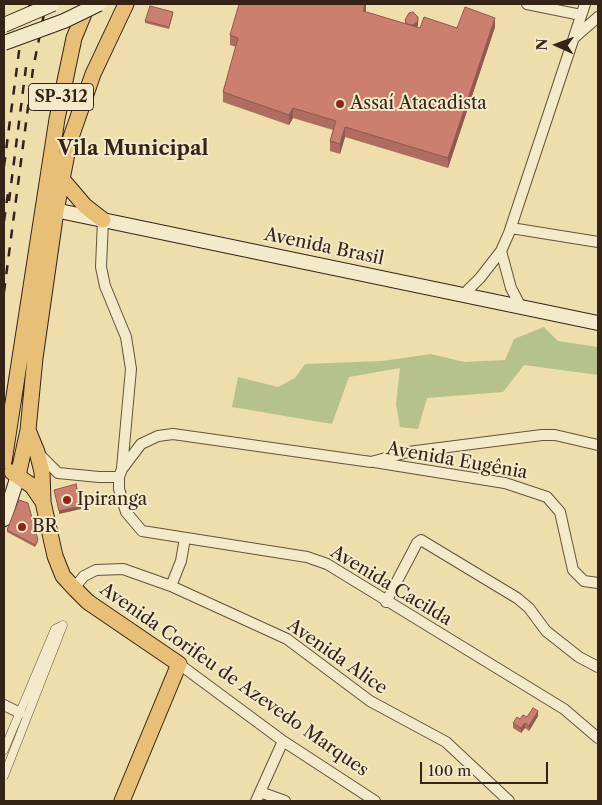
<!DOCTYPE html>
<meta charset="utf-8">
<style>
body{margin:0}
#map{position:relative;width:602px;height:805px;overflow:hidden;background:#eedeac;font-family:"Libre Caslon Text",serif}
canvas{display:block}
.frame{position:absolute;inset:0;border:5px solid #362318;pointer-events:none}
.north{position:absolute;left:532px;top:20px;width:50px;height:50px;-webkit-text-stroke:4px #f4eac9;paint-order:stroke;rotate:272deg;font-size:14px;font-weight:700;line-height:20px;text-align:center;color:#362318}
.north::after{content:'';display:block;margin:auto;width:18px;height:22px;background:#362318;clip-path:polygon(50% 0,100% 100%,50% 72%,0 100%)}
.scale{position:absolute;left:420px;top:762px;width:128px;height:22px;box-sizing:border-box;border:2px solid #362318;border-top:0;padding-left:6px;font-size:15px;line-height:18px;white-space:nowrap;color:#362318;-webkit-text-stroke:4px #f4eac9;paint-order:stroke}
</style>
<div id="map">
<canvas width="602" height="805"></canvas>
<div class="frame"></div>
<div class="north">N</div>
<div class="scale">100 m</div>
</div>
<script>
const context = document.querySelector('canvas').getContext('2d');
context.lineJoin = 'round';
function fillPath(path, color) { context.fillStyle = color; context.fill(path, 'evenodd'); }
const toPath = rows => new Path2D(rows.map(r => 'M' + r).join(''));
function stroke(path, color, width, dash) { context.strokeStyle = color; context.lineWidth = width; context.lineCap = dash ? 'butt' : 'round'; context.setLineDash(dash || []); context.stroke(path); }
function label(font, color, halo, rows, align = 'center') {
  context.font = font + ' "Libre Caslon Text",serif'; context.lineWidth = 4; context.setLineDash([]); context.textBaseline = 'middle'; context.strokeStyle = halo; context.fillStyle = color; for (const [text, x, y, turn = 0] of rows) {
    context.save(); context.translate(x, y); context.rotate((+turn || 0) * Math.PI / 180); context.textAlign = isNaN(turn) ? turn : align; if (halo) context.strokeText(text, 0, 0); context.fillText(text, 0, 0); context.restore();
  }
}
fillPath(toPath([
 [544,327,558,341,597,347,598,375,524,365,503,392,427,398,418,429,400,427,396,404,400,368,349,377,332,424,232,407,238,377,278,387,295,378,305,364,382,361,431,354,464,362,505,360,514,339]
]), '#b6c28c');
const pedestrian = toPath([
 [4,750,55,629,63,625],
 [4,776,63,625]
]);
const minor = toPath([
 [527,4,581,15],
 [575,37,598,17],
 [103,220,101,267,105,286,126,337,131,369,122,468],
 [511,228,598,242],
 [501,251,511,288,521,307],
 [463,295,480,278,501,251,509,233,585,4],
 [598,445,555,435,542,435,408,452,371,462,173,434,158,436,141,444,122,469,119,477,119,489,126,512,142,531,307,557,327,564,564,709,598,738],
 [38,453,58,473,99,477,119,477],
 [374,462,505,483,547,497,560,512,573,570,584,581,598,583],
 [171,586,181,561,185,538],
 [74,588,84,576,96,570,123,569,171,586,287,639,370,701,446,742,509,801],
 [386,602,417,543,421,540,517,598,529,608,546,631,579,657,598,667],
 [179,664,283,741,375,801],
 [4,705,20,713],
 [260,792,285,801],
 [256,801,283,741]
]);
const secondary = toPath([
 [45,208,598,323],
 [4,519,18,476]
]);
const primary = toPath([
 [62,179,85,206,103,220],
 [28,430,37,452,42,472,43,501],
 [4,461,57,119,74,38,88,4],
 [12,472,32,486,43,502,55,556,63,576,74,588,88,602,179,664,122,801],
 [18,476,28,430,35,358,56,211,69,143,93,74,126,4]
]);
stroke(pedestrian, '#64523d', 9);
stroke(minor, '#64523d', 12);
stroke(secondary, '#362318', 16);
stroke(primary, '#362318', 17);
stroke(pedestrian, '#f4eac9', 8);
stroke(minor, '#f4eac9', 10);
stroke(secondary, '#f4eac9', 14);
stroke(primary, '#e7bf76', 15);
stroke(toPath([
 [4,166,20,44,30,4],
 [9,201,26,67],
 [4,221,8,193],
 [4,292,33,69,46,4]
]), '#362318', 2.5, [9, 9]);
const secondaryBridge = toPath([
 [4,25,53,4],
 [4,43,64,21,99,4]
]);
stroke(secondaryBridge, '#362318', 16, []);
stroke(secondaryBridge, '#f4eac9', 14);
fillPath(toPath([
 [366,4,366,12,405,24,405,20,418,17,418,26,417,27,420,28,495,27,448,168,345,137,340,154,330,151,330,141,333,130,293,118,289,125,223,102,223,92,236,47,230,45,230,35],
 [173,14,169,29,145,23,145,21],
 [7,530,38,542,35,547,7,532],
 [538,716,529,731,525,728,521,733,513,728,513,723,520,719]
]), '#af6d5f');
fillPath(toPath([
 [365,4,366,4,366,10,363,21,363,11],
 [495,18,495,27,448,168,448,158],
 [418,21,418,26,413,30,413,25],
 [293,108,293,118,289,125,289,115],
 [345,127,345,137,340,154,340,144],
 [81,506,81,509,59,514,59,511],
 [538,711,538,716,529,731,529,726],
 [525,723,525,728,521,733,521,728]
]), '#8f594e');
const building = toPath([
 [239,4,365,4,363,11,420,28,424,17,457,28,465,7,495,18,448,158,345,127,340,144,330,141,336,121,293,108,289,115,223,92,238,38,230,35,239,4],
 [150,6,173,12,169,27,145,21,150,6],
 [413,12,418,17,418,21,413,25,407,24,405,20,409,13,413,12],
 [76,484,81,506,59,511,54,490,76,484],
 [19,500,28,503,38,540,35,545,7,530,19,500],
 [533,708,538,711,529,726,525,723,521,728,513,723,517,717,520,719,523,715,527,717,533,708]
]);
fillPath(building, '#cc7f6f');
stroke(building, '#8f594e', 1);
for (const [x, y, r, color] of [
 [340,104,5,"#8f2418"],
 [67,500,5,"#8f2418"],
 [22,527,5,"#8f2418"]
]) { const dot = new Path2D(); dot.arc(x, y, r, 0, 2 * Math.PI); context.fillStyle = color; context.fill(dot); stroke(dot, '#f4eac9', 2); }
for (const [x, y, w] of [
 [61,97,65]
]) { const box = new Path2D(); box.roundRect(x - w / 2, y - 13.5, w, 27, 4); context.fillStyle = '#f4eac9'; context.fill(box); stroke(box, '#362318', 1); }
label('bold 16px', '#362318', null, [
 ["SP-312",61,97]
]);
label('18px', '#362318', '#f4eac9', [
 ["Assaí Atacadista",350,104],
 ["Ipiranga",77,500],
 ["BR",32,527]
], 'left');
label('18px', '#362318', '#f4eac9', [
 ["Avenida Brasil",324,247,12],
 ["Avenida Eugênia",457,461,10],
 ["Avenida Cacilda",391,586,31],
 ["Avenida Alice",337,657,35],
 ["Avenida Corifeu de Azevedo Marques",234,680,35]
]);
label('bold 20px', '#362318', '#f4eac9', [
 ["Vila Municipal",133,149]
]);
</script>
